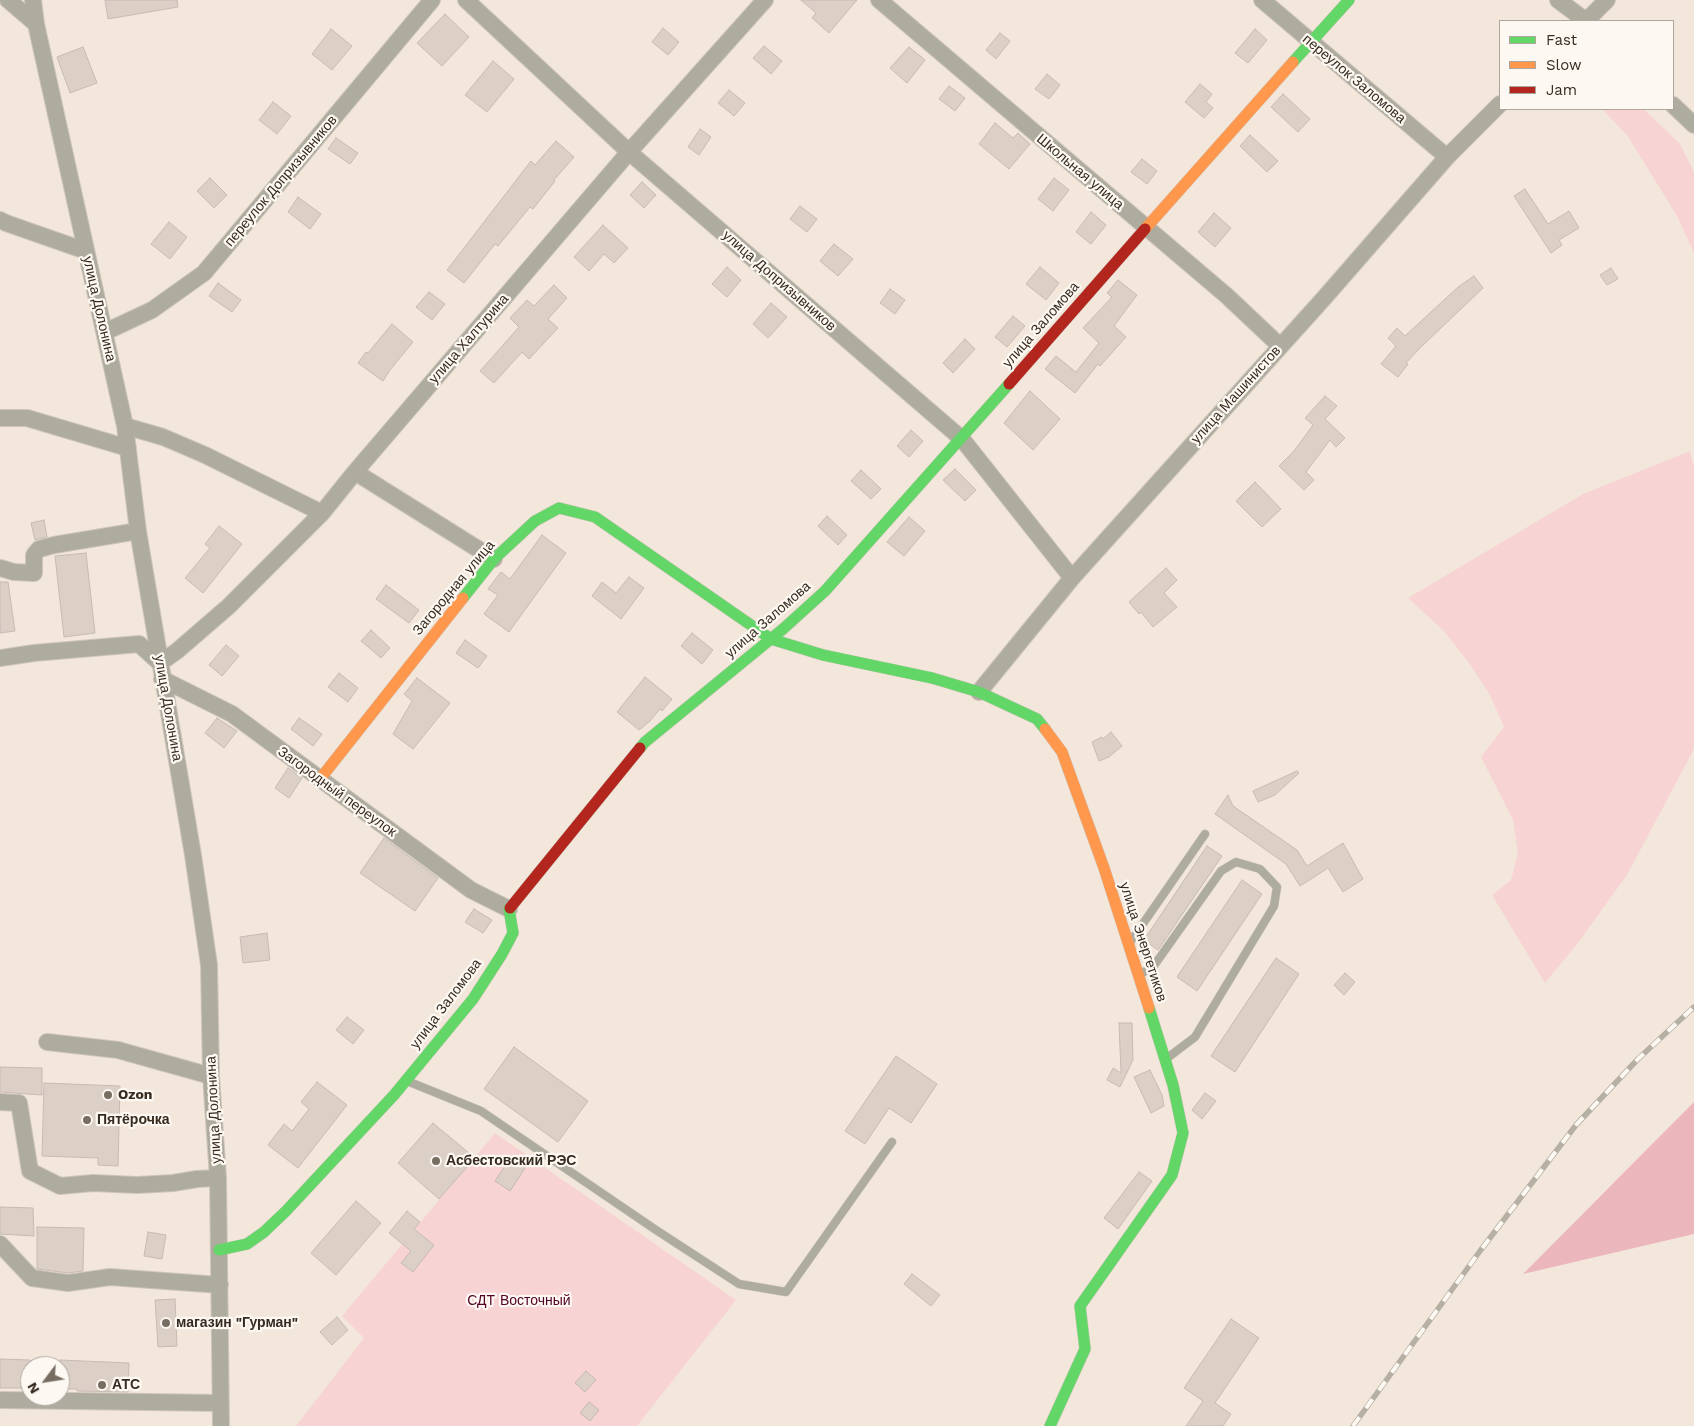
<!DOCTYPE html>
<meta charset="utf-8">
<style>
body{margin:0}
#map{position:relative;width:1694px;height:1426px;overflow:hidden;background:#f3e7db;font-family:"Work Sans",sans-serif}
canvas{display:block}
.legend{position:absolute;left:1499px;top:20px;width:175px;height:90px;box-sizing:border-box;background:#fdf8f2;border:1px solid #ada69e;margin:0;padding:6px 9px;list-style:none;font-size:15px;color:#352b20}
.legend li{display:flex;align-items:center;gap:10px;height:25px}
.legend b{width:25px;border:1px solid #ada69e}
.north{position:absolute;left:20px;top:1356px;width:50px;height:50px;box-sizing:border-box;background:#fdf8f2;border:1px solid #ada69e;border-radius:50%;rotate:239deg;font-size:14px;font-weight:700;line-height:20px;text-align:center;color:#352b20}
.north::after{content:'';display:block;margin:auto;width:18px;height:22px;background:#786d61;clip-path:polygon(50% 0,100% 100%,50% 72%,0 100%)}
</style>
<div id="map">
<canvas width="1694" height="1426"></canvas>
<ul class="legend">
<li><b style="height:6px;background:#63d668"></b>Fast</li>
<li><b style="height:6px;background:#ff974d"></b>Slow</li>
<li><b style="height:6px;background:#b3261e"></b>Jam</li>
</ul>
<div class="north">N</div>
</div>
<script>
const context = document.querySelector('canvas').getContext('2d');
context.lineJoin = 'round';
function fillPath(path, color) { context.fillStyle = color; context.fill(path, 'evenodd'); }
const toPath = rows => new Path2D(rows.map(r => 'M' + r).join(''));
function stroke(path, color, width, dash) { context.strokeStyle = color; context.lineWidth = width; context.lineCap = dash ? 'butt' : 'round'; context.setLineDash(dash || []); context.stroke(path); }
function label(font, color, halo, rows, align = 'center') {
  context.font = font + ' "Work Sans",sans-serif'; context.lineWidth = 4.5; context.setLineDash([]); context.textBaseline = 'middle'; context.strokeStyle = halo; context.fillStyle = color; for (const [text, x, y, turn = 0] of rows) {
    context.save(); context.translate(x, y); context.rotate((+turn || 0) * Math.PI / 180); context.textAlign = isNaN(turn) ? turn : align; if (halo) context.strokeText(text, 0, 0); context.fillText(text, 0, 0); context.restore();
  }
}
fillPath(toPath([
 [1602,109,1644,109,1680,144,1694,172,1694,253,1677,216,1627,135],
 [1690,451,1694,467,1694,745,1693,751,1627,875,1578,943,1545,983,1492,895,1511,880,1518,853,1513,820,1481,757,1504,727,1490,695,1469,663,1444,631,1408,598,1583,494],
 [495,1133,736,1300,637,1426,296,1426,364,1338,342,1316]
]), '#f7d3d4');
fillPath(toPath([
 [1694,1102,1694,1234,1523,1274]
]), '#ecb6bd');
const building = toPath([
 [105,0,177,0,178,7,108,19,105,0],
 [801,0,857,0,829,33,812,18,816,13,801,0],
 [445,14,469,37,442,66,417,43,445,14],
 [663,28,679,42,668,55,652,42,663,28],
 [331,29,352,46,332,70,312,54,331,29],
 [1255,29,1267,40,1248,63,1235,53,1255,29],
 [1000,33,1010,41,996,59,986,50,1000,33],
 [764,46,782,61,771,74,753,58,764,46],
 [83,47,97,83,70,93,57,57,83,47],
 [909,47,925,60,907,83,890,68,909,47],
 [493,61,514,79,487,112,465,95,493,61],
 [1047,74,1060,85,1049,99,1035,89,1047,74],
 [1200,84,1212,94,1206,102,1213,108,1204,118,1185,102,1200,84],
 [949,86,965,98,955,111,939,99,949,86],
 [729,90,745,103,734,116,718,103,729,90],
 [1283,94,1310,119,1298,132,1271,107,1283,94],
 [273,102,291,116,277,134,259,120,273,102],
 [995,123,1013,138,1018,133,1030,144,1009,169,979,144,995,123],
 [700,129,711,137,699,155,688,147,700,129],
 [1250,135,1278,161,1267,172,1240,146,1250,135],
 [336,138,358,153,350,164,328,149,336,138],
 [556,141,574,157,554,180,555,181,533,209,530,207,498,246,495,244,464,283,447,270,531,161,535,165,556,141],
 [1142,159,1157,171,1147,184,1131,172,1142,159],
 [210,178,227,195,214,208,197,191,210,178],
 [1054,178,1069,190,1053,211,1038,199,1054,178],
 [642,182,656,195,644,208,630,195,642,182],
 [1525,189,1548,224,1569,211,1579,228,1559,240,1562,245,1551,253,1514,196,1525,189],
 [298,197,321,214,310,229,288,212,298,197],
 [800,206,817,219,807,232,790,219,800,206],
 [1091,212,1106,225,1091,244,1076,232,1091,212],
 [1214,213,1231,228,1215,247,1198,232,1214,213],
 [169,222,187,237,170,259,151,244,169,222],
 [603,225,628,248,614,263,604,254,589,271,574,257,603,225],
 [834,244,853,259,838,276,820,261,834,244],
 [727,267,741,280,727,297,712,284,727,267],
 [1040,267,1059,283,1046,300,1026,284,1040,267],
 [1611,268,1618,279,1607,285,1600,275,1611,268],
 [1474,276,1483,288,1421,347,1406,363,1408,364,1398,377,1381,364,1396,346,1388,338,1397,328,1405,336,1458,287,1474,276],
 [1118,280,1137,295,1114,326,1126,337,1100,366,1098,364,1075,393,1045,369,1056,356,1076,372,1099,343,1083,328,1112,297,1107,293,1118,280],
 [218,283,241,300,232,312,209,296,218,283],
 [554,285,567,298,548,319,558,328,529,359,522,352,494,383,480,371,519,327,510,318,527,300,534,306,554,285],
 [890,289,905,300,895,314,880,303,890,289],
 [429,292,445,304,432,320,416,307,429,292],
 [771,303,787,317,768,338,753,324,771,303],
 [1013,316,1025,326,1007,347,995,337,1013,316],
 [392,324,413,342,390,370,383,381,358,363,366,352,368,353,392,324],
 [965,339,975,349,953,373,943,363,965,339],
 [1030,391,1060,419,1033,450,1004,423,1030,391],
 [1325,396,1337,406,1325,419,1345,438,1336,447,1330,440,1306,472,1314,480,1304,490,1279,466,1294,451,1313,425,1305,418,1325,396],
 [911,430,923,441,909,457,897,446,911,430],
 [955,469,976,490,965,501,943,480,955,469],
 [861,470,881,489,871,499,851,481,861,470],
 [1255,482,1281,509,1262,527,1236,501,1255,482],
 [827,516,847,535,838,545,818,526,827,516],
 [909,517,925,531,904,556,887,542,909,517],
 [44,520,47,537,35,540,31,523,44,520],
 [219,526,242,544,203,593,185,578,210,548,205,544,219,526],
 [542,535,566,553,509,632,484,614,498,595,488,589,501,572,510,579,542,535],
 [86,553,95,633,64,637,55,556,86,553],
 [1166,568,1177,580,1164,593,1177,607,1153,627,1141,612,1139,614,1129,602,1166,568],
 [629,577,644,588,621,619,592,596,602,582,616,593,629,577],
 [0,582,8,582,15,631,0,633,0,582],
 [386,585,419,610,409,623,376,599,386,585],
 [371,630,390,648,381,658,361,641,371,630],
 [692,633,713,650,702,664,681,646,692,633],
 [465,640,487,656,478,668,456,653,465,640],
 [226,645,239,656,222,676,209,665,226,645],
 [339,673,358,688,348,702,328,687,339,673],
 [645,677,672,699,662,711,660,709,650,721,639,730,617,712,645,677],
 [417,678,450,703,413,749,393,734,412,701,404,694,417,678],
 [217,718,237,731,224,748,205,733,217,718],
 [299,718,322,734,313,746,291,729,299,718],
 [1111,732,1122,746,1109,757,1099,761,1092,742,1102,737,1103,739,1111,732],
 [288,768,302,778,289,798,275,788,288,768],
 [1297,771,1299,773,1275,795,1258,802,1253,791,1297,771],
 [1228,795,1233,806,1297,850,1307,866,1343,843,1363,879,1343,892,1328,868,1300,886,1286,864,1215,814,1228,795],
 [384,838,438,878,415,911,360,873,384,838],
 [1207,846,1222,856,1158,950,1144,940,1207,846],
 [1242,880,1262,894,1197,991,1177,977,1242,880],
 [474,909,492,920,483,933,465,922,474,909],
 [267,933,270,960,243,963,240,937,267,933],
 [1276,958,1299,974,1235,1072,1211,1056,1276,958],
 [1345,973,1355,982,1344,995,1334,985,1345,973],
 [347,1017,364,1030,353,1044,336,1030,347,1017],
 [1119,1023,1132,1023,1133,1060,1120,1087,1107,1080,1113,1068,1121,1073,1119,1023],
 [514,1047,588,1101,558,1142,484,1089,514,1047],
 [896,1056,937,1084,911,1123,889,1108,865,1144,845,1131,896,1056],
 [0,1067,42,1068,42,1095,0,1092,0,1067],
 [1150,1070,1162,1095,1164,1106,1151,1113,1134,1077,1150,1070],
 [317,1082,347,1105,298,1168,268,1145,284,1124,292,1131,309,1109,301,1102,317,1082],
 [44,1083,120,1086,118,1166,98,1165,98,1158,42,1156,44,1083],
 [1205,1093,1216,1101,1202,1119,1192,1110,1205,1093],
 [433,1123,475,1158,439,1199,398,1163,433,1123],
 [511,1157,527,1165,510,1191,495,1181,511,1157],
 [1139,1172,1152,1181,1118,1229,1104,1218,1139,1172],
 [356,1201,381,1223,336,1275,311,1253,356,1201],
 [0,1207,33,1208,34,1236,0,1234,0,1207],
 [407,1211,420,1222,414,1229,434,1245,413,1272,401,1263,411,1251,389,1233,407,1211],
 [37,1227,84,1228,83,1271,68,1273,37,1269,37,1227],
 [148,1232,166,1235,162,1259,144,1256,148,1232],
 [912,1274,940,1295,931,1306,904,1284,912,1274],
 [175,1299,177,1346,158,1347,155,1300,175,1299],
 [337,1317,348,1330,332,1345,320,1332,337,1317],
 [1231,1319,1259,1338,1215,1403,1231,1414,1223,1426,1186,1426,1203,1401,1184,1388,1231,1319],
 [0,1359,30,1360,30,1388,0,1388,0,1359],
 [60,1360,129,1363,128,1392,77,1391,77,1389,60,1389,60,1360],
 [586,1371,596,1380,585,1392,575,1383,586,1371],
 [589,1402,599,1410,590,1421,580,1413,589,1402]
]);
fillPath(building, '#dbcfc6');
stroke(building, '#c7bab3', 1);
const lane = toPath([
 [1131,941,1205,834],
 [1140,974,1153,967,1221,871,1236,862,1260,869,1277,887,1274,906,1195,1037,1166,1059],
 [407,1081,481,1111,656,1230,739,1284,786,1292,892,1142]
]);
const street = toPath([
 [8,0,36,24],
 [33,0,36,24,125,426,138,531,193,855,209,965,211,1076,218,1178,221,1426],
 [466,0,629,152,962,439,1072,578],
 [879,0,1227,296,1280,346],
 [1262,0,1447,157],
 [1558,0,1586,21],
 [1586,21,1607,0],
 [1673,105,1694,125],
 [0,220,6,223,86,251],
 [105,332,152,310,204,273,432,0],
 [0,418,27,418,128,448],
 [125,426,163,437,205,455,322,513],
 [355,472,494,559],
 [0,568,14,572,34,573,34,555,39,549,54,545,138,531],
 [0,658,34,653,139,644,160,663,177,651,229,606,322,513,355,472,629,152,765,0],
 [162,679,232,714,471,890,509,909],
 [979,692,1072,578,1325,297,1447,157,1500,104],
 [47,1042,118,1050,211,1076],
 [0,1102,19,1103,30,1171,60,1186,93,1183,137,1185,173,1183,197,1179,218,1178],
 [0,1244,32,1278,68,1283,110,1277,220,1285],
 [0,1400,220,1403]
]);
const fast = toPath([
 [1293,62,1349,0],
 [463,598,494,559,535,521,559,508,595,517,771,639,823,655,932,678,979,692,1037,719,1045,729],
 [640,748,645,742,783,629,825,591,1009,384],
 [219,1250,247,1244,264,1232,286,1211,394,1095,473,999,502,954,513,933,509,909,510,908],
 [1050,1426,1085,1349,1080,1306,1172,1175,1183,1133,1173,1085,1149,1008]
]);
const slow = toPath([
 [1145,229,1293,62],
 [1045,729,1062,752,1104,868,1149,1008],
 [320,779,463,598]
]);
const jam = toPath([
 [1009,384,1145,229],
 [510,908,640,748]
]);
stroke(lane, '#cfc5bb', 9);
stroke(street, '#cfc5bb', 18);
stroke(fast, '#cfc5bb', 12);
stroke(slow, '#cfc5bb', 12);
stroke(jam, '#cfc5bb', 12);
stroke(lane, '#aeab9f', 8);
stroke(street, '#aeab9f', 16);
stroke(fast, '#63d668', 11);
stroke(slow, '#ff974d', 11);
stroke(jam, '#b3261e', 11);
const rail = toPath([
 [1353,1426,1480,1251,1576,1125,1638,1059,1694,1007]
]);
stroke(rail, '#b5afa4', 5.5);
stroke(rail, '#fdf8f2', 4, [11]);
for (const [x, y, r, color] of [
 [108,1095,5,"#786d61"],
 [87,1120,5,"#786d61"],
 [436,1161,5,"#786d61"],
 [166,1323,5,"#786d61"],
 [102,1385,5,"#786d61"]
]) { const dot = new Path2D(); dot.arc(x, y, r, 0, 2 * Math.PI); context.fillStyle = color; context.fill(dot); stroke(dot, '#fdf8f2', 2); }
label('14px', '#352b20', '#fdf8f2', [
 ["переулок Заломова",1354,79,40],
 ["Школьная улица",1080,172,40],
 ["переулок Допризывников",281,181,-50],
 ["улица Допризывников",779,281,41],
 ["улица Долонина",99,309,77],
 ["улица Заломова",1041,325,-49],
 ["улица Халтурина",469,339,-49],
 ["улица Машинистов",1236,395,-48],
 ["Загородная улица",454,588,-50],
 ["улица Заломова",768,620,-41],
 ["улица Долонина",168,708,80],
 ["Загородный переулок",337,792,36],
 ["улица Энергетиков",1143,942,72],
 ["улица Заломова",446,1004,-53],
 ["улица Долонина",214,1110,-93]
]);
label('bold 14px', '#352b20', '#fdf8f2', [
 ["Ozon",118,1095],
 ["Пятёрочка",97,1120],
 ["Асбестовский РЭС",446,1161],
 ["магазин \"Гурман\"",176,1323],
 ["АТС",112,1385]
], 'left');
label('14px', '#520225', '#fdf8f2', [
 ["СДТ Восточный",519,1301]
]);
</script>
